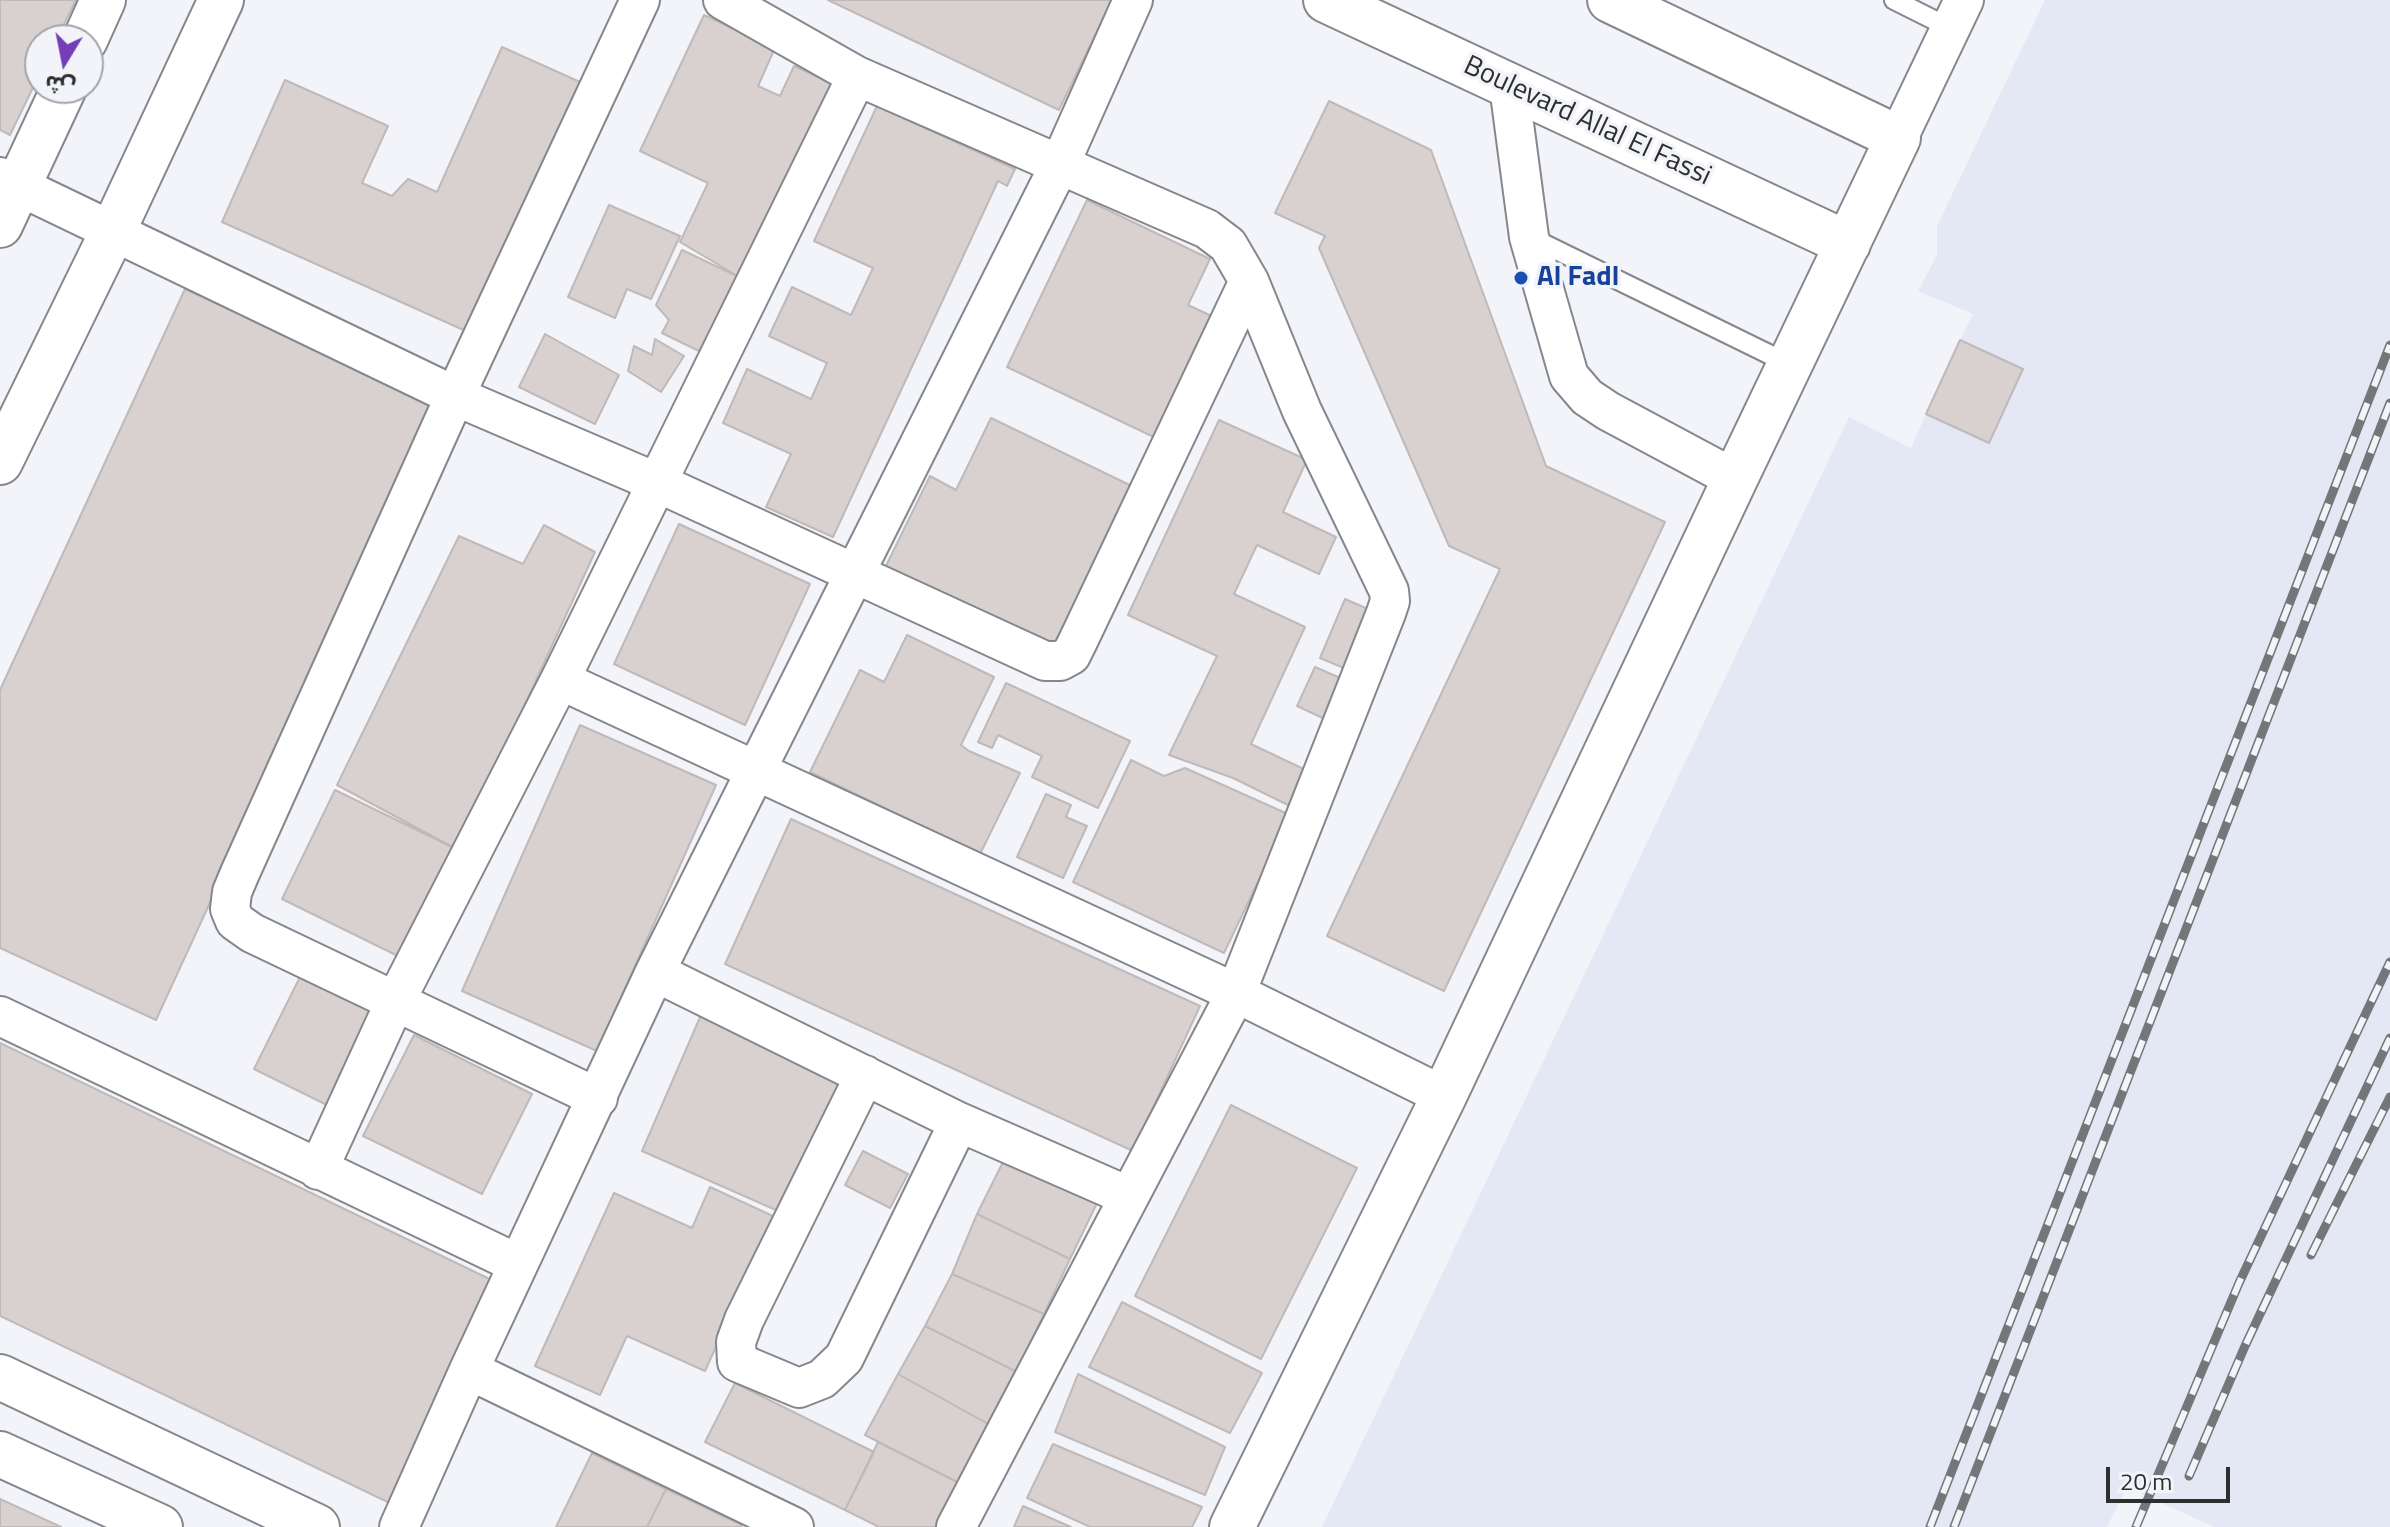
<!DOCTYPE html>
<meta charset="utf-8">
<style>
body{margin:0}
#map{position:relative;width:2390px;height:1527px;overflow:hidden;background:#f2f4fa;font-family:"Titillium Web","Noto Sans Arabic",sans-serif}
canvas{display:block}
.north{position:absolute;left:24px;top:24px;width:80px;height:80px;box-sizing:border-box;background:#f2f4fa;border:2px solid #a3a5a9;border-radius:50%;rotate:190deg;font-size:22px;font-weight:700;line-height:32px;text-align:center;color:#2d2e2f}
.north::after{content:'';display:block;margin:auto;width:28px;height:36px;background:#743fb6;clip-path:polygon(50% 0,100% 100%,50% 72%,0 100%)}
.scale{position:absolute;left:2106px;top:1467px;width:124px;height:36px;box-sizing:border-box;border:4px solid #2d2e2f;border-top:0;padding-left:10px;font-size:24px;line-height:28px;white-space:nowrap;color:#2d2e2f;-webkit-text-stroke:6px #f2f4fa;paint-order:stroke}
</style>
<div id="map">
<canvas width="2390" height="1527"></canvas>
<div class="north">ش</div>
<div class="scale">20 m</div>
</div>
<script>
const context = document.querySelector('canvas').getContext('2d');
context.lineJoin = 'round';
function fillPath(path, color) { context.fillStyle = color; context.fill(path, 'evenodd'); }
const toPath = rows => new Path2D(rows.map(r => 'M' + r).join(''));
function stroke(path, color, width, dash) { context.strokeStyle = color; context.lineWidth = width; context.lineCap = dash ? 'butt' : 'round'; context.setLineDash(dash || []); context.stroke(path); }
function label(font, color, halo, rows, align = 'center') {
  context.font = font + ' "Titillium Web",sans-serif'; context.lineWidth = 7; context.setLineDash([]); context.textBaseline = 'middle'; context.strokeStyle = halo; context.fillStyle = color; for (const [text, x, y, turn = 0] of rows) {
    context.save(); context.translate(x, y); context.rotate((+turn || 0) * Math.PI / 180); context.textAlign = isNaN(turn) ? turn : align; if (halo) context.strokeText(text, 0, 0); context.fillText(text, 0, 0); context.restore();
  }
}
fillPath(toPath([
 [2045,0,2390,0,2390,1527,2214,1527,2127,1487,2107,1527,1322,1527,1849,417,1911,448,1926,414,1988,442,2023,369,1960,340,1973,314,1918,291,1937,255,1937,226]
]), '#e3e8f4');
const building = toPath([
 [0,0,76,0,56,40,40,40,40,73,10,135,0,130,0,0],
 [828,0,1112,0,1059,110,828,0],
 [704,15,775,48,758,86,780,96,794,66,844,89,741,278,680,242,708,183,640,151,704,15],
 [502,47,580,82,468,332,222,222,285,80,388,126,362,183,392,196,408,179,437,192,502,47],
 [1329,101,1431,150,1546,466,1665,522,1444,991,1327,936,1500,569,1449,546,1319,248,1325,236,1275,213,1329,101],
 [877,106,1015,169,1007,186,998,181,833,537,766,507,791,454,723,423,747,369,811,399,827,363,769,336,792,287,851,315,873,268,814,241,877,106],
 [1087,200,1210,259,1188,305,1218,319,1160,440,1007,367,1087,200],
 [609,205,680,236,651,299,627,289,615,318,568,297,609,205],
 [682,250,741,278,705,354,662,333,669,320,656,305,682,250],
 [185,289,439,405,156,1020,0,948,0,690,185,289],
 [545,334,619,375,595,424,519,387,545,334],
 [655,339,684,356,661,392,628,371,634,346,652,355,655,339],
 [1960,340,2023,369,1989,443,1926,414,1960,340],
 [991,418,1138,489,1057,656,883,572,930,476,956,490,991,418],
 [1219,420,1307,460,1283,512,1336,537,1319,574,1257,545,1234,594,1305,627,1251,744,1310,772,1290,806,1233,778,1169,755,1217,656,1128,615,1219,420],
 [679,524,810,584,745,725,614,664,679,524],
 [544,525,595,552,458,850,337,785,459,536,523,564,544,525],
 [1345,599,1375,612,1351,671,1320,658,1345,599],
 [907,635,994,677,961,745,969,751,1020,773,980,854,810,772,860,670,884,682,907,635],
 [1315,667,1347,681,1329,721,1297,706,1315,667],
 [1006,683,1130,741,1098,808,1032,777,1042,756,998,735,992,748,978,742,1006,683],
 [580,725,716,785,597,1051,462,991,580,725],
 [1131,760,1164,776,1185,768,1290,815,1224,953,1073,882,1131,760],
 [335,790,458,850,404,959,282,899,335,790],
 [1046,794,1071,805,1066,817,1087,826,1063,878,1017,857,1046,794],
 [791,819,1200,1006,1133,1151,725,964,791,819],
 [302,973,376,1010,329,1106,254,1069,302,973],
 [701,1015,845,1078,785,1214,642,1151,701,1015],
 [414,1035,532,1094,482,1194,363,1136,414,1035],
 [0,1043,502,1285,396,1506,0,1316,0,1043],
 [1231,1105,1357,1168,1261,1359,1135,1296,1231,1105],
 [863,1151,908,1174,890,1208,845,1185,863,1151],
 [1005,1158,1098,1201,1070,1259,977,1214,1005,1158],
 [710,1187,775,1217,705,1371,627,1336,600,1395,535,1366,614,1193,692,1228,710,1187],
 [977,1214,1070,1259,1044,1314,952,1274,977,1214],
 [952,1274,1044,1314,1017,1372,925,1326,952,1274],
 [1122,1302,1262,1373,1230,1433,1089,1367,1122,1302],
 [925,1326,1017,1372,990,1425,898,1374,925,1326],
 [898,1374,990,1425,961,1484,865,1435,898,1374],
 [1078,1374,1225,1447,1205,1495,1055,1432,1078,1374],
 [735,1383,874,1452,845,1510,705,1442,735,1383],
 [878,1442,961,1484,938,1527,879,1527,845,1510,878,1442],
 [1053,1444,1202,1507,1192,1527,1090,1527,1027,1498,1053,1444],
 [592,1453,666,1489,647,1527,556,1527,592,1453],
 [666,1489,742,1525,741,1527,647,1527,666,1489],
 [0,1499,61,1527,0,1527,0,1499],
 [1023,1506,1071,1527,1014,1527,1023,1506]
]);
fillPath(building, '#d8d1d0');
stroke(building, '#c0b9b9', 2);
const lane = toPath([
 [1894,0,1950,28],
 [1532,238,1791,365]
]);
const street = toPath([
 [723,0,857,76,1207,229,1228,245,1249,281,1302,411,1389,591,1390,601,1386,613,1236,993,956,1527],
 [1509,86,1529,237,1569,376,1587,397,1608,411,1735,479],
 [1898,138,1964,0],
 [0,177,455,396,658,483,1045,661,1060,661,1071,655,1078,641,1249,281],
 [560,680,1236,993,1444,1096],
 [655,972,959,1122,1128,1196],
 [0,1016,518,1264],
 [865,1075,744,1320,736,1342,737,1362,799,1388,822,1379,844,1358,959,1122],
 [598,1098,252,933,235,921,230,909,232,892,240,873,455,396,640,0],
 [318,1170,395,1002,560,680,857,76],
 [469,1370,794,1527],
 [399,1527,469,1370,655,972,1060,164,1133,0]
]);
const secondary = toPath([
 [1326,0,1848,244],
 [85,40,103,0],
 [0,225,64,88],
 [0,462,113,231,221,0],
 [0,1377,317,1527],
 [0,1454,160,1527],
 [1232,1527,1444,1096,1735,479,1898,138,1610,0]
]);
stroke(lane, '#85878c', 22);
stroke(street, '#85878c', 42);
stroke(secondary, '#85878c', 48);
stroke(lane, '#fff', 18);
stroke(street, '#fff', 38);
stroke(secondary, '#fff', 44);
const rail = toPath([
 [2311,1255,2390,1097],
 [2189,1476,2245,1346,2390,1038],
 [1930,1527,2390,345],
 [1954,1527,2390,403],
 [2136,1527,2239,1283,2390,962]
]);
stroke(rail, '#757679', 9);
stroke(rail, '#f2f4fa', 6, [18]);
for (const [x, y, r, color] of [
 [1521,278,8,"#1a4fb4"]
]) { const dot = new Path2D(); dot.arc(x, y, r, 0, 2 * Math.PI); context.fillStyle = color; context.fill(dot); stroke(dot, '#f2f4fa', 3); }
label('28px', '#2d2e2f', '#f2f4fa', [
 ["Boulevard Allal El Fassi",1587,122,25]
]);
label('bold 28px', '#164399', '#f2f4fa', [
 ["Al Fadl",1537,278]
], 'left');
</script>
